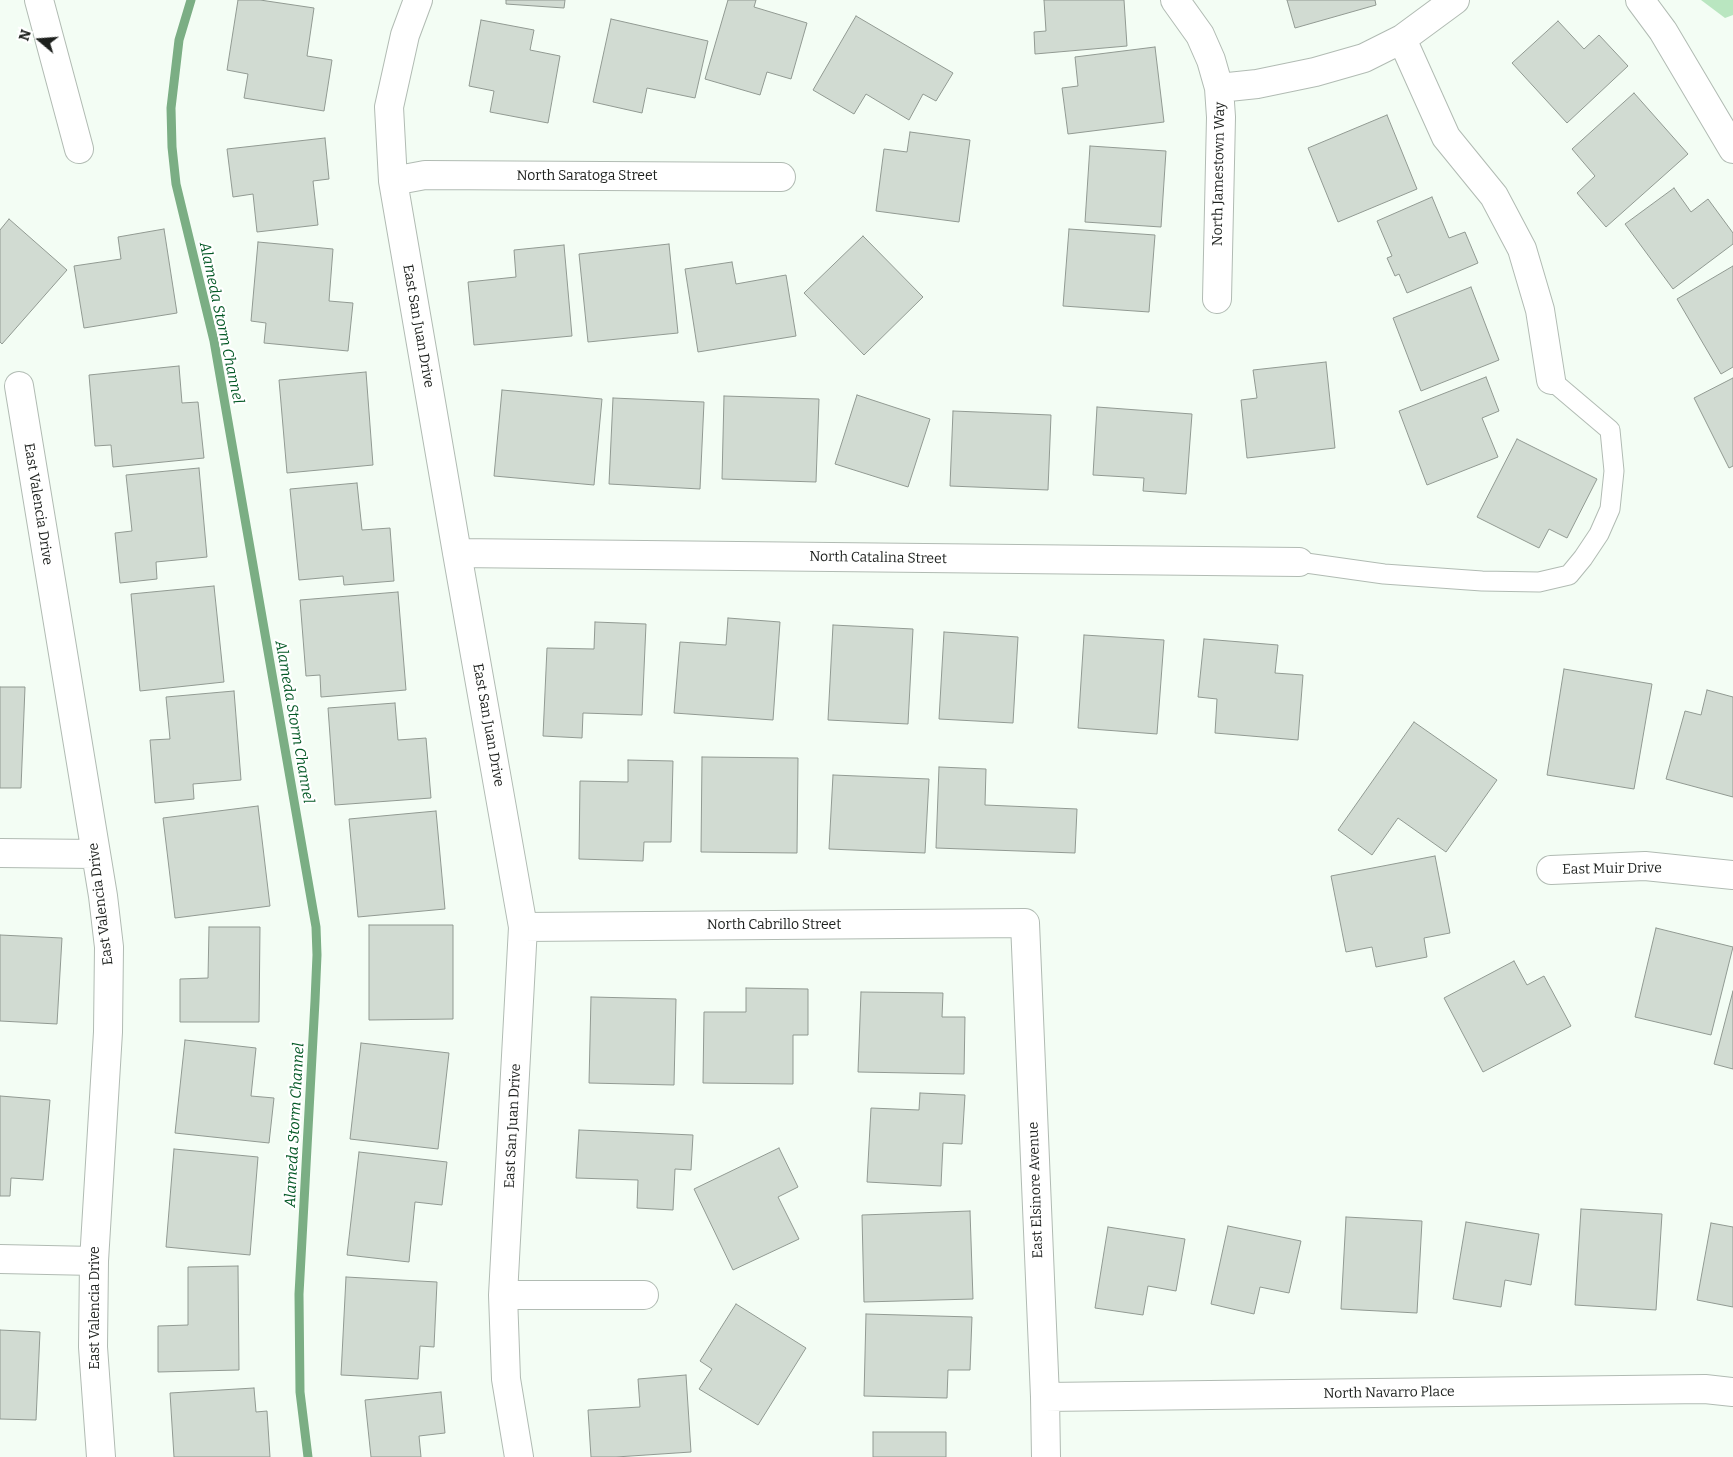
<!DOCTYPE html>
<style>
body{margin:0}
#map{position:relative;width:1733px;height:1457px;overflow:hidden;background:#f3fdf4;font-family:Bitter,serif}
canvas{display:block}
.north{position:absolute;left:15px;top:15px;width:50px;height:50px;-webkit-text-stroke:4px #fff;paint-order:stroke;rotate:288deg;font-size:14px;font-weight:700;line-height:20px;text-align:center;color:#1d201d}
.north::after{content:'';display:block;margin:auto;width:18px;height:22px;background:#1d201d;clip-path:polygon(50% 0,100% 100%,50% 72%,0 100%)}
</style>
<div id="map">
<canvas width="1733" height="1457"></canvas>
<div class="north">N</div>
</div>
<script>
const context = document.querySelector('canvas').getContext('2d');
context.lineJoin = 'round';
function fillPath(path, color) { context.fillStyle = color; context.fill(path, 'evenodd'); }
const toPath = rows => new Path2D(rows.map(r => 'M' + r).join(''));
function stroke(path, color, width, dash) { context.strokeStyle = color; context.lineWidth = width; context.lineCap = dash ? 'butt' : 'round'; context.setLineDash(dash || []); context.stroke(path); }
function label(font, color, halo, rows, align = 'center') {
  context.font = font + ' Bitter,serif'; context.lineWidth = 4.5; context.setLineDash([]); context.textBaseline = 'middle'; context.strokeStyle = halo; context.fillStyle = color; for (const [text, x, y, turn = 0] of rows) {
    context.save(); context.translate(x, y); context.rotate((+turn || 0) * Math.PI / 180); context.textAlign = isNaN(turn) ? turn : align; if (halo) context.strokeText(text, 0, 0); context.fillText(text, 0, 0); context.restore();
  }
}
fillPath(toPath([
 [1701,0,1733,0,1733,15,1725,18]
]), '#b9e6c0');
stroke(toPath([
 [191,0,179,40,171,108,172,147,176,184,214,341,316,927,317,955,315,1001,299,1294,300,1392,308,1457]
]), '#7bae84', 9);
const building = toPath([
 [238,0,260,0,314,8,307,56,332,60,324,111,244,98,248,74,227,70,238,0],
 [506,0,565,0,564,8,506,4,506,0],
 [728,0,756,0,754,7,807,23,791,79,767,72,760,95,705,79,728,0],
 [1044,0,1124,0,1127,46,1035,54,1034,32,1046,31,1044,0],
 [1287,0,1375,0,1376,5,1295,28,1287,0],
 [856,16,953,73,936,101,923,94,909,120,866,94,854,114,813,90,856,16],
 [611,19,708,41,695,98,647,88,642,113,593,102,611,19],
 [481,20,534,30,530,50,560,56,548,123,490,112,494,91,469,86,481,20],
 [1558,21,1584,49,1599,35,1628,66,1567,123,1512,63,1558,21],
 [1155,47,1164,122,1068,134,1062,88,1078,86,1075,57,1155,47],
 [1634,93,1688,154,1606,227,1577,193,1595,176,1572,149,1634,93],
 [1387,115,1417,189,1338,222,1308,148,1387,115],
 [910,132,970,140,959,222,876,211,884,149,907,152,910,132],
 [325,138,329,179,313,181,318,225,257,232,253,194,233,197,227,149,325,138],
 [1090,146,1166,151,1161,227,1085,222,1090,146],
 [1674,188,1691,212,1708,199,1733,233,1733,244,1673,289,1625,224,1674,188],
 [1432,197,1449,238,1465,232,1478,263,1407,293,1399,274,1395,276,1387,258,1392,256,1377,221,1432,197],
 [9,219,67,270,2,344,0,342,0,230,9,219],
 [164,229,177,313,84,328,74,266,121,259,118,237,164,229],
 [1069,229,1155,235,1149,312,1063,306,1069,229],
 [863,236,923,297,864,355,804,293,863,236],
 [258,242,333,249,329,301,353,303,348,351,264,343,266,323,251,321,258,242],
 [669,244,678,333,588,342,579,254,669,244],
 [564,245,572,336,474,345,468,282,516,277,514,250,564,245],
 [732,262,736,284,786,275,796,336,698,352,685,269,732,262],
 [1733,266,1733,367,1721,374,1677,299,1733,266],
 [1471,287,1499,360,1421,391,1393,318,1471,287],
 [1326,362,1335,448,1247,458,1241,400,1257,398,1253,370,1326,362],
 [179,366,182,403,198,402,204,458,113,467,111,445,95,446,89,375,179,366],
 [366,372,373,465,287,473,279,380,366,372],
 [1486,377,1499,411,1482,418,1498,457,1427,485,1399,411,1486,377],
 [1733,378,1733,466,1729,468,1694,398,1733,378],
 [502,390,602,399,594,485,494,476,502,390],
 [857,395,930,419,908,487,835,464,857,395],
 [724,396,819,399,816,482,722,479,724,396],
 [613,398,704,402,700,489,609,484,613,398],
 [1097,407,1192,414,1186,494,1143,491,1144,478,1093,475,1097,407],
 [953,411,1051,415,1048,490,950,486,953,411],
 [1517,439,1597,479,1567,538,1549,529,1539,548,1477,517,1517,439],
 [199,468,207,557,156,562,157,579,120,583,115,533,132,531,126,475,199,468],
 [357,483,362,530,390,528,394,581,344,585,343,576,299,580,290,489,357,483],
 [214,586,224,682,140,691,131,594,214,586],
 [398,592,406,690,321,697,320,675,306,676,300,600,398,592],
 [728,618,780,622,773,720,674,713,680,642,726,645,728,618],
 [595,622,646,624,642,715,583,713,582,738,543,736,547,648,594,649,595,622],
 [833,625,913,629,908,724,828,720,833,625],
 [944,632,1018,637,1013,723,939,719,944,632],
 [1084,635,1164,640,1157,734,1078,728,1084,635],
 [1204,639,1278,645,1275,673,1303,675,1298,740,1215,733,1217,699,1198,697,1204,639],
 [1564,669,1652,684,1634,789,1547,775,1564,669],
 [0,687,25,687,21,788,0,788,0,687],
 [1707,690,1733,697,1733,797,1666,779,1685,711,1701,715,1707,690],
 [234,691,241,780,193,784,194,799,155,803,150,740,170,739,166,697,234,691],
 [395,703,398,740,426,738,431,798,335,805,328,708,395,703],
 [1414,722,1497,780,1446,852,1398,818,1372,855,1338,830,1414,722],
 [702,757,798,758,797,853,701,852,702,757],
 [628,760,673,761,671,842,644,842,643,861,579,859,580,781,628,782,628,760],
 [939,767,986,769,985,805,1077,809,1075,853,936,848,939,767],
 [833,775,929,779,925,853,829,849,833,775],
 [258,806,270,906,175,918,163,818,258,806],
 [436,811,445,909,358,917,349,819,436,811],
 [1435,856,1450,933,1424,938,1427,957,1376,967,1372,947,1346,952,1331,876,1435,856],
 [369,925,453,925,453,1019,369,1020,369,925],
 [209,927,260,927,259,1022,180,1022,180,979,208,978,209,927],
 [1656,928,1733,947,1711,1035,1635,1017,1656,928],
 [0,935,62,938,57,1024,0,1021,0,935],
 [1514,961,1527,985,1544,976,1571,1026,1483,1072,1444,998,1514,961],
 [746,988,808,989,808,1035,793,1035,793,1084,703,1083,704,1012,746,1012,746,988],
 [1733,991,1733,1069,1714,1064,1733,991],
 [861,992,943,993,942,1017,965,1017,964,1074,858,1072,861,992],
 [591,997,676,999,674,1085,589,1083,591,997],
 [185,1040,256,1048,251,1096,274,1098,269,1143,175,1133,185,1040],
 [361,1043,449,1053,438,1149,350,1139,361,1043],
 [920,1093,965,1095,962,1144,943,1143,941,1186,867,1182,871,1108,919,1110,920,1093],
 [0,1096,50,1100,43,1180,11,1178,10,1196,0,1196,0,1096],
 [579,1130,693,1135,691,1170,675,1169,673,1210,637,1208,638,1180,576,1178,579,1130],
 [779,1148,798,1187,778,1197,799,1239,733,1270,694,1189,779,1148],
 [174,1149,258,1157,250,1255,166,1247,174,1149],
 [359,1152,447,1162,442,1205,415,1202,409,1262,347,1255,359,1152],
 [1581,1209,1662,1214,1656,1310,1575,1305,1581,1209],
 [970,1211,973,1299,864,1302,862,1215,970,1211],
 [1346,1217,1422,1221,1417,1313,1341,1309,1346,1217],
 [1466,1222,1539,1234,1531,1285,1505,1280,1501,1307,1453,1299,1466,1222],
 [1711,1223,1733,1227,1733,1307,1697,1300,1711,1223],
 [1228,1226,1301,1241,1289,1293,1260,1287,1254,1314,1211,1304,1228,1226],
 [1108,1227,1185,1239,1176,1291,1148,1286,1143,1315,1095,1308,1108,1227],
 [238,1266,239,1370,158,1372,158,1326,188,1325,188,1267,238,1266],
 [346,1277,437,1282,434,1347,420,1346,418,1379,341,1375,346,1277],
 [736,1304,806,1348,758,1425,699,1389,712,1369,700,1361,736,1304],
 [866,1314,972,1317,970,1370,948,1370,947,1398,864,1396,866,1314],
 [0,1330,40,1332,36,1420,0,1419,0,1330],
 [686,1375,691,1452,616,1457,591,1457,588,1410,640,1407,638,1379,686,1375],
 [254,1388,256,1412,267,1411,270,1457,174,1457,170,1393,254,1388],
 [441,1392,445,1433,419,1436,421,1457,371,1457,365,1400,441,1392],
 [873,1432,946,1432,946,1457,873,1457,873,1432]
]);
fillPath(building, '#d1dbd2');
stroke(building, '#919a92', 1);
const service = toPath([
 [1299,562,1384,574,1482,581,1539,582,1569,575,1583,558,1599,534,1610,509,1614,471,1610,430,1551,380]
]);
const minor = toPath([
 [39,0,79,149],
 [418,0,405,35,389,107,393,181,457,553,523,927,503,1295,506,1379,519,1457],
 [1175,0,1200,35,1211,60,1219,88,1221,117,1217,299],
 [1640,0,1663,31,1733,149],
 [1402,39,1446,137,1494,196,1522,249,1540,310,1551,380],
 [1219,88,1257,84,1315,72,1364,58,1402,39,1455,0],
 [393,181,425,175,781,177],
 [19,386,103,896,109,947,108,1032,94,1261,93,1347,101,1457],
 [457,553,1299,562],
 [0,853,96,854],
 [1551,870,1645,866,1733,875],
 [523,927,1025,923,1045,1397,1046,1457],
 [0,1259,94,1261],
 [503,1295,644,1295],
 [1045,1397,1705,1389,1733,1392]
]);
stroke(service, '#b1bbb3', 21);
stroke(minor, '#b1bbb3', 30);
stroke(service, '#fff', 19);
stroke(minor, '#fff', 28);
label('14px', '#1d201d', '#fff', [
 ["North Jamestown Way",1219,174,-89],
 ["North Saratoga Street",587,176],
 ["East San Juan Drive",418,326,80],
 ["East Valencia Drive",38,504,81],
 ["North Catalina Street",878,558,1],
 ["East San Juan Drive",488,725,80],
 ["East Muir Drive",1612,869,-1],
 ["East Valencia Drive",101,904,-97],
 ["North Cabrillo Street",774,925],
 ["East San Juan Drive",513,1126,-87],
 ["East Elsinore Avenue",1036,1190,-92],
 ["East Valencia Drive",95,1308,-90],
 ["North Navarro Place",1389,1393,-1]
]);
label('italic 15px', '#035825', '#fff', [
 ["Alameda Storm Channel",221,323,78],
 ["Alameda Storm Channel",294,722,80],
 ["Alameda Storm Channel",295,1125,-87]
]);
</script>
